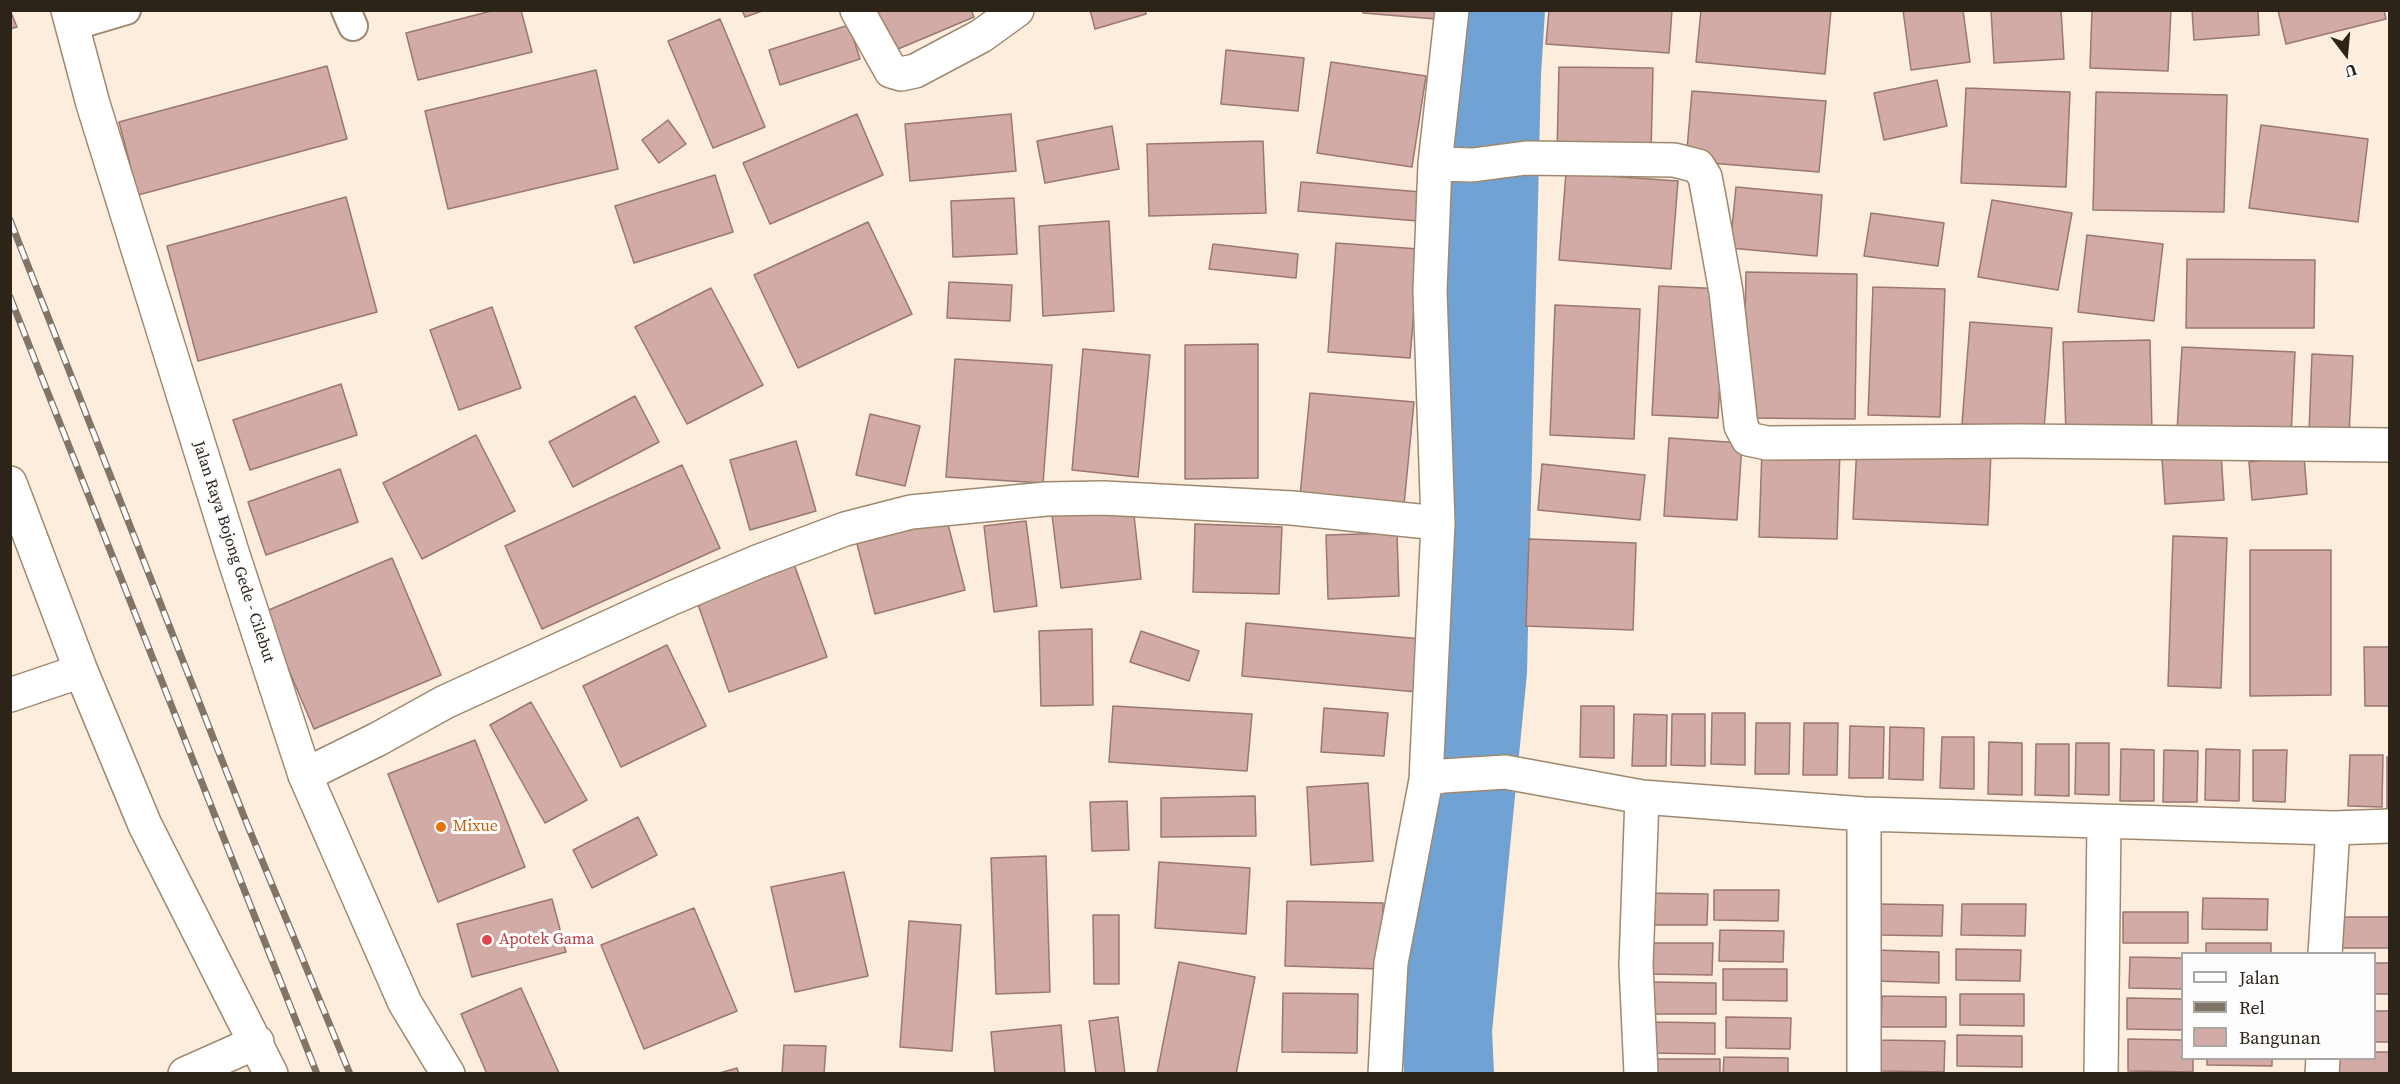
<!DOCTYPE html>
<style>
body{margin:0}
#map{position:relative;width:2400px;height:1084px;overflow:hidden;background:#fceddc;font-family:"Source Serif 4",serif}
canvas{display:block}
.frame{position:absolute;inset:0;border:12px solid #2d2419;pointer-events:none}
.legend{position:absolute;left:2181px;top:952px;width:195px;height:108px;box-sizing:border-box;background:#fdfdfd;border:2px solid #aaa6a2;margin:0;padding:8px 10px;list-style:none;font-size:18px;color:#2d2419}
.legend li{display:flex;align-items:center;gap:12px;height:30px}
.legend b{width:30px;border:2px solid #aaa6a2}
.north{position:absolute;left:2316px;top:24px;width:60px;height:60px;-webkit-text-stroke:4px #fdfdfd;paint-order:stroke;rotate:164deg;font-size:16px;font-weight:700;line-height:24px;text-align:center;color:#2d2419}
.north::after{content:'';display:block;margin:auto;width:21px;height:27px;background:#2d2419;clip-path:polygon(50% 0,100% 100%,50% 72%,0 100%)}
</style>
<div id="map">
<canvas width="2400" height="1084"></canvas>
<div class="frame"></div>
<ul class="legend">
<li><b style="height:8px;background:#fff"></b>Jalan</li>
<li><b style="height:8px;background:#817568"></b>Rel</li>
<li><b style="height:16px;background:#d2aaa6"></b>Bangunan</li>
</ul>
<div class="north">U</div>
</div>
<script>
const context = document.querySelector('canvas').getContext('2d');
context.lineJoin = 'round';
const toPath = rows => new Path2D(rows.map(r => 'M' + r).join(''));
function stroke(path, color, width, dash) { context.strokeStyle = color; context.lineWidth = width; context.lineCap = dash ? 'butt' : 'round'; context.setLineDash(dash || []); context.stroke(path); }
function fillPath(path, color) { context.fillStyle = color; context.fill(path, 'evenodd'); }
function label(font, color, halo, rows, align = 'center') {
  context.font = font + ' "Source Serif 4",serif'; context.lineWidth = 6; context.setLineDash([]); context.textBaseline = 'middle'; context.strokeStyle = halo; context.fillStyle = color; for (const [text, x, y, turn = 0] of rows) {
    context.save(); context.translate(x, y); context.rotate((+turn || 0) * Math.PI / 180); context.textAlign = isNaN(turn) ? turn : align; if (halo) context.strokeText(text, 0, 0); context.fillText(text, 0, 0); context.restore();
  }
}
stroke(toPath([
 [1449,1074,1447,1030,1482,671,1496,74,1500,10]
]), '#70a3d4', 90);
const building = toPath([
 [10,10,17,27,10,29,10,10],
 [495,10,521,10,532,52,418,80,406,33,495,10],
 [742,10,765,10,745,17,742,10],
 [874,10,971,10,974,17,891,52,874,10],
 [1090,10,1145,10,1146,14,1095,29,1090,10],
 [1363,10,1437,10,1436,19,1363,13,1363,10],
 [1549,10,1672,10,1669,53,1546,44,1549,10],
 [1701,10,1831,10,1825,74,1696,62,1701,10],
 [1903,10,1963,10,1970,62,1911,70,1903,10],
 [1991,10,2061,10,2064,59,1994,63,1991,10],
 [2092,10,2171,10,2168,71,2090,68,2092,10],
 [2192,10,2258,10,2259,35,2194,40,2192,10],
 [2278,10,2384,10,2386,19,2286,44,2278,10],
 [720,19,765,127,713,148,668,41,720,19],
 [849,25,860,59,780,85,769,50,849,25],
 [1226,50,1304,58,1298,111,1221,104,1226,50],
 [1331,62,1426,76,1412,167,1317,153,1331,62],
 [327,66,347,139,138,195,119,122,327,66],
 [1559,67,1653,68,1651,154,1557,153,1559,67],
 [596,70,618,169,448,209,425,111,596,70],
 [1937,80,1947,126,1884,140,1874,93,1937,80],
 [1966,88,2070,92,2066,187,1961,183,1966,88],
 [1692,91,1826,101,1819,172,1686,161,1692,91],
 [2096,92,2227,95,2224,212,2093,210,2096,92],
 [857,114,883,175,770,224,743,163,857,114],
 [1011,114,1016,171,910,181,905,124,1011,114],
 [668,120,686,144,659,163,642,140,668,120],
 [2261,125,2368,139,2358,222,2249,208,2261,125],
 [1112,126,1119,169,1045,183,1037,141,1112,126],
 [1263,141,1266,213,1149,216,1147,144,1263,141],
 [1566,173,1678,181,1671,269,1559,260,1566,173],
 [715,175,733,232,634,263,615,206,715,175],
 [1301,182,1421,192,1418,221,1298,211,1301,182],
 [1736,187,1822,195,1817,256,1730,248,1736,187],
 [346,197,377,312,198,361,167,246,346,197],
 [1014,198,1017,254,953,257,951,201,1014,198],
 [1992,200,2072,213,2058,290,1978,277,1992,200],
 [1871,213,1944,223,1938,266,1864,256,1871,213],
 [1109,221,1114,311,1043,316,1039,226,1109,221],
 [868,222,912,314,798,368,754,275,868,222],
 [2087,235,2163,244,2154,321,2078,312,2087,235],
 [1336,243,1419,249,1410,358,1328,352,1336,243],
 [1213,244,1298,254,1296,278,1209,269,1213,244],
 [2187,259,2315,260,2314,328,2186,328,2187,259],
 [1746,272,1857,274,1855,419,1743,418,1746,272],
 [949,282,1012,285,1010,321,947,318,949,282],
 [1659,286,1725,289,1718,418,1652,415,1659,286],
 [1873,287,1945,289,1940,417,1868,415,1873,287],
 [711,288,763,385,687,424,635,327,711,288],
 [1555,305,1640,309,1634,439,1550,435,1555,305],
 [492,307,521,388,459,410,430,330,492,307],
 [1970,322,2052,328,2044,429,1962,424,1970,322],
 [2150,340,2152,432,2066,435,2063,342,2150,340],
 [1258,344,1258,478,1185,479,1185,345,1258,344],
 [2182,347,2295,352,2291,436,2177,431,2182,347],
 [1083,349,1150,355,1138,477,1072,470,1083,349],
 [2312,354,2353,356,2349,434,2309,432,2312,354],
 [955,359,1052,365,1043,483,946,477,955,359],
 [341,384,357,435,250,470,233,420,341,384],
 [1310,393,1414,402,1404,505,1300,496,1310,393],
 [635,396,659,442,573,487,549,442,635,396],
 [870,414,920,426,905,486,856,475,870,414],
 [476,435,515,511,422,559,383,483,476,435],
 [1669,438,1742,443,1737,520,1664,516,1669,438],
 [796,441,816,511,750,530,730,460,796,441],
 [1857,446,1991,452,1988,525,1853,519,1857,446],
 [1762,449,1840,451,1837,539,1759,537,1762,449],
 [2221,454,2224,500,2165,504,2162,458,2221,454],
 [2304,456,2307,494,2252,500,2249,462,2304,456],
 [1542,464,1645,475,1640,520,1538,510,1542,464],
 [682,465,720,548,542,629,505,546,682,465],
 [340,469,358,522,266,555,248,502,340,469],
 [1133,506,1141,579,1061,588,1052,515,1133,506],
 [945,513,965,590,875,614,855,536,945,513],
 [1026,521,1037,606,994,612,984,526,1026,521],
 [1195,524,1282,527,1279,594,1193,592,1195,524],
 [1397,533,1399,596,1328,599,1326,535,1397,533],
 [2173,536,2227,538,2221,688,2168,686,2173,536],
 [1529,539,1636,543,1633,630,1526,626,1529,539],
 [2250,550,2331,550,2331,695,2250,696,2250,550],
 [392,558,441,675,314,729,264,612,392,558],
 [794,564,827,657,729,692,696,599,794,564],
 [1246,623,1422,639,1417,692,1242,676,1246,623],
 [1092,629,1093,705,1041,706,1039,631,1092,629],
 [1141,631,1199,651,1189,681,1130,662,1141,631],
 [667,645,706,726,621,767,583,686,667,645],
 [2364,647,2390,647,2390,706,2365,706,2364,647],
 [531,702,587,800,545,823,490,725,531,702],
 [1113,706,1252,714,1247,771,1109,762,1113,706],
 [1581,706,1614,706,1614,758,1580,757,1581,706],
 [1324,708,1388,713,1384,756,1321,752,1324,708],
 [1712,713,1745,713,1745,765,1711,764,1712,713],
 [1634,714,1667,715,1666,766,1632,766,1634,714],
 [1672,714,1705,714,1705,766,1671,765,1672,714],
 [1756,723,1790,723,1789,774,1755,774,1756,723],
 [1804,723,1838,723,1837,775,1803,775,1804,723],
 [1850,726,1884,727,1883,778,1849,778,1850,726],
 [1890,727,1924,728,1923,780,1889,779,1890,727],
 [1942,737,1974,737,1974,789,1940,788,1942,737],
 [475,740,525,867,438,902,388,774,475,740],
 [1989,742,2022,743,2022,795,1988,794,1989,742],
 [2076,743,2109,743,2109,795,2075,794,2076,743],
 [2036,744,2069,744,2069,796,2035,795,2036,744],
 [2121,749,2154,750,2154,801,2120,801,2121,749],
 [2206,749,2240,750,2239,801,2205,800,2206,749],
 [2164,750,2198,751,2197,802,2163,802,2164,750],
 [2253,750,2287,750,2285,802,2253,801,2253,750],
 [2350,755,2383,755,2382,807,2348,806,2350,755],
 [2387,757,2390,757,2390,809,2387,809,2387,757],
 [1368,783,1373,861,1311,865,1307,787,1368,783],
 [1255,796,1256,836,1161,837,1161,798,1255,796],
 [1127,801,1129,850,1092,851,1090,802,1127,801],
 [638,817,657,855,592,888,573,850,638,817],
 [1046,856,1050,992,996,994,991,858,1046,856],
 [1159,862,1250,868,1246,934,1155,928,1159,862],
 [844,872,868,976,795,992,771,887,844,872],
 [1714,890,1779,890,1778,921,1714,920,1714,890],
 [1644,893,1708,894,1707,925,1643,925,1644,893],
 [2203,898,2268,899,2267,930,2202,929,2203,898],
 [552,899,566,952,472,977,457,924,552,899],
 [1287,901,1383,903,1381,969,1285,966,1287,901],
 [1878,904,1943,905,1942,936,1878,935,1878,904],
 [1962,904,2026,904,2025,936,1961,935,1962,904],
 [694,908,737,1011,644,1049,601,945,694,908],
 [2123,912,2188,912,2188,943,2123,943,2123,912],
 [1093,915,1119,915,1119,984,1094,984,1093,915],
 [2328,917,2390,917,2390,948,2327,948,2328,917],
 [909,921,961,925,952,1051,900,1047,909,921],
 [1720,930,1784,931,1783,962,1719,961,1720,930],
 [1649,943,1713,943,1712,975,1648,974,1649,943],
 [2206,943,2271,943,2271,954,2206,954,2206,943],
 [1956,949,2021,950,2020,981,1956,980,1956,949],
 [1875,950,1939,952,1939,983,1875,981,1875,950],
 [2130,957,2182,958,2182,989,2129,988,2130,957],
 [1179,962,1255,977,1236,1074,1157,1074,1179,962],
 [2374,963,2390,963,2390,994,2374,994,2374,963],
 [1723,969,1787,969,1787,1001,1723,1000,1723,969],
 [1651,982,1716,983,1716,1014,1651,1014,1651,982],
 [521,988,559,1073,558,1074,487,1074,461,1014,521,988],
 [1283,993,1358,994,1357,1053,1282,1052,1283,993],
 [1960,994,2024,994,2024,1026,1960,1025,1960,994],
 [1882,996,1946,997,1946,1027,1881,1027,1882,996],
 [2127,998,2182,999,2182,1030,2127,1029,2127,998],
 [2374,1011,2390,1011,2390,1042,2374,1042,2374,1011],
 [1118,1017,1125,1074,1096,1074,1089,1021,1118,1017],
 [1726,1017,1791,1018,1790,1049,1726,1048,1726,1017],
 [1652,1022,1715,1023,1715,1054,1651,1053,1652,1022],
 [1061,1025,1065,1074,995,1074,991,1032,1061,1025],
 [1957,1035,2022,1036,2022,1067,1957,1066,1957,1035],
 [2128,1039,2182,1040,2182,1058,2193,1058,2193,1072,2128,1071,2128,1039],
 [1880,1040,1945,1041,1944,1072,1879,1071,1880,1040],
 [784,1045,826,1046,824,1074,782,1074,784,1045],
 [2374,1052,2390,1052,2390,1074,2326,1074,2326,1058,2374,1058,2374,1052],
 [1724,1057,1788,1058,1788,1074,1723,1074,1724,1057],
 [2207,1058,2272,1058,2272,1066,2207,1065,2207,1058],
 [1655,1059,1720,1059,1720,1074,1655,1074,1655,1059],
 [737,1068,739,1074,716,1074,737,1068]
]);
fillPath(building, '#d2aaa6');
stroke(building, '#9b7672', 1.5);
const service = toPath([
 [346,10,353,26],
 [72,26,126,10]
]);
const minor = toPath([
 [857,10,891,71,901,74,915,71,981,36,1017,10],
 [1435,164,1473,165,1526,158,1674,160,1698,166,1705,177,1710,203,1726,292,1741,426,1748,439,1767,443,2020,441,2390,445],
 [10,483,81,671,145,825,271,1074],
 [10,695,81,671],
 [305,775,378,739,445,702,672,598,757,562,845,529,911,512,1046,499,1104,498,1292,508,1438,523],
 [1426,780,1443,776,1505,772,1642,797,1864,814,2333,828,2390,826],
 [2325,954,2333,828],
 [185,1074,257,1042],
 [1385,1074,1391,963,1426,780,1438,523,1430,291,1435,164,1452,10],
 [1641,1074,1636,965,1642,797],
 [1864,1074,1864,814],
 [2101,1074,2104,822],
 [2322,1074,2323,1058]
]);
const secondary = toPath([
 [68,10,93,104,233,555,305,775,405,1003,448,1074]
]);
stroke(service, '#9f896e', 32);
stroke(minor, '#9f896e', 36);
stroke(secondary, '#9f896e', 36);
stroke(service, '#fff', 28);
stroke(minor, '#fff', 33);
stroke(secondary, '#fff', 33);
const rail = toPath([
 [10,220,245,819,350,1074],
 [10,297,317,1074]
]);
stroke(rail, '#817568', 7);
stroke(rail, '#fdfdfd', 4.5, [14]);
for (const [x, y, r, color] of [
 [441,827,6,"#e8710a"],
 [487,940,6,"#e0444e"]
]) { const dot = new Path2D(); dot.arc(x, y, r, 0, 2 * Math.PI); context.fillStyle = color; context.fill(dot); stroke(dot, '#fdfdfd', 2); }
label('16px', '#2d2419', '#fdfdfd', [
 ["Jalan Raya Bojong Gede - Cilebut",233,552,72]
]);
label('16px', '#c56008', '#fdfdfd', [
 ["Mixue",453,827]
], 'left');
label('16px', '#be3a42', '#fdfdfd', [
 ["Apotek Gama",499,940]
], 'left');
</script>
